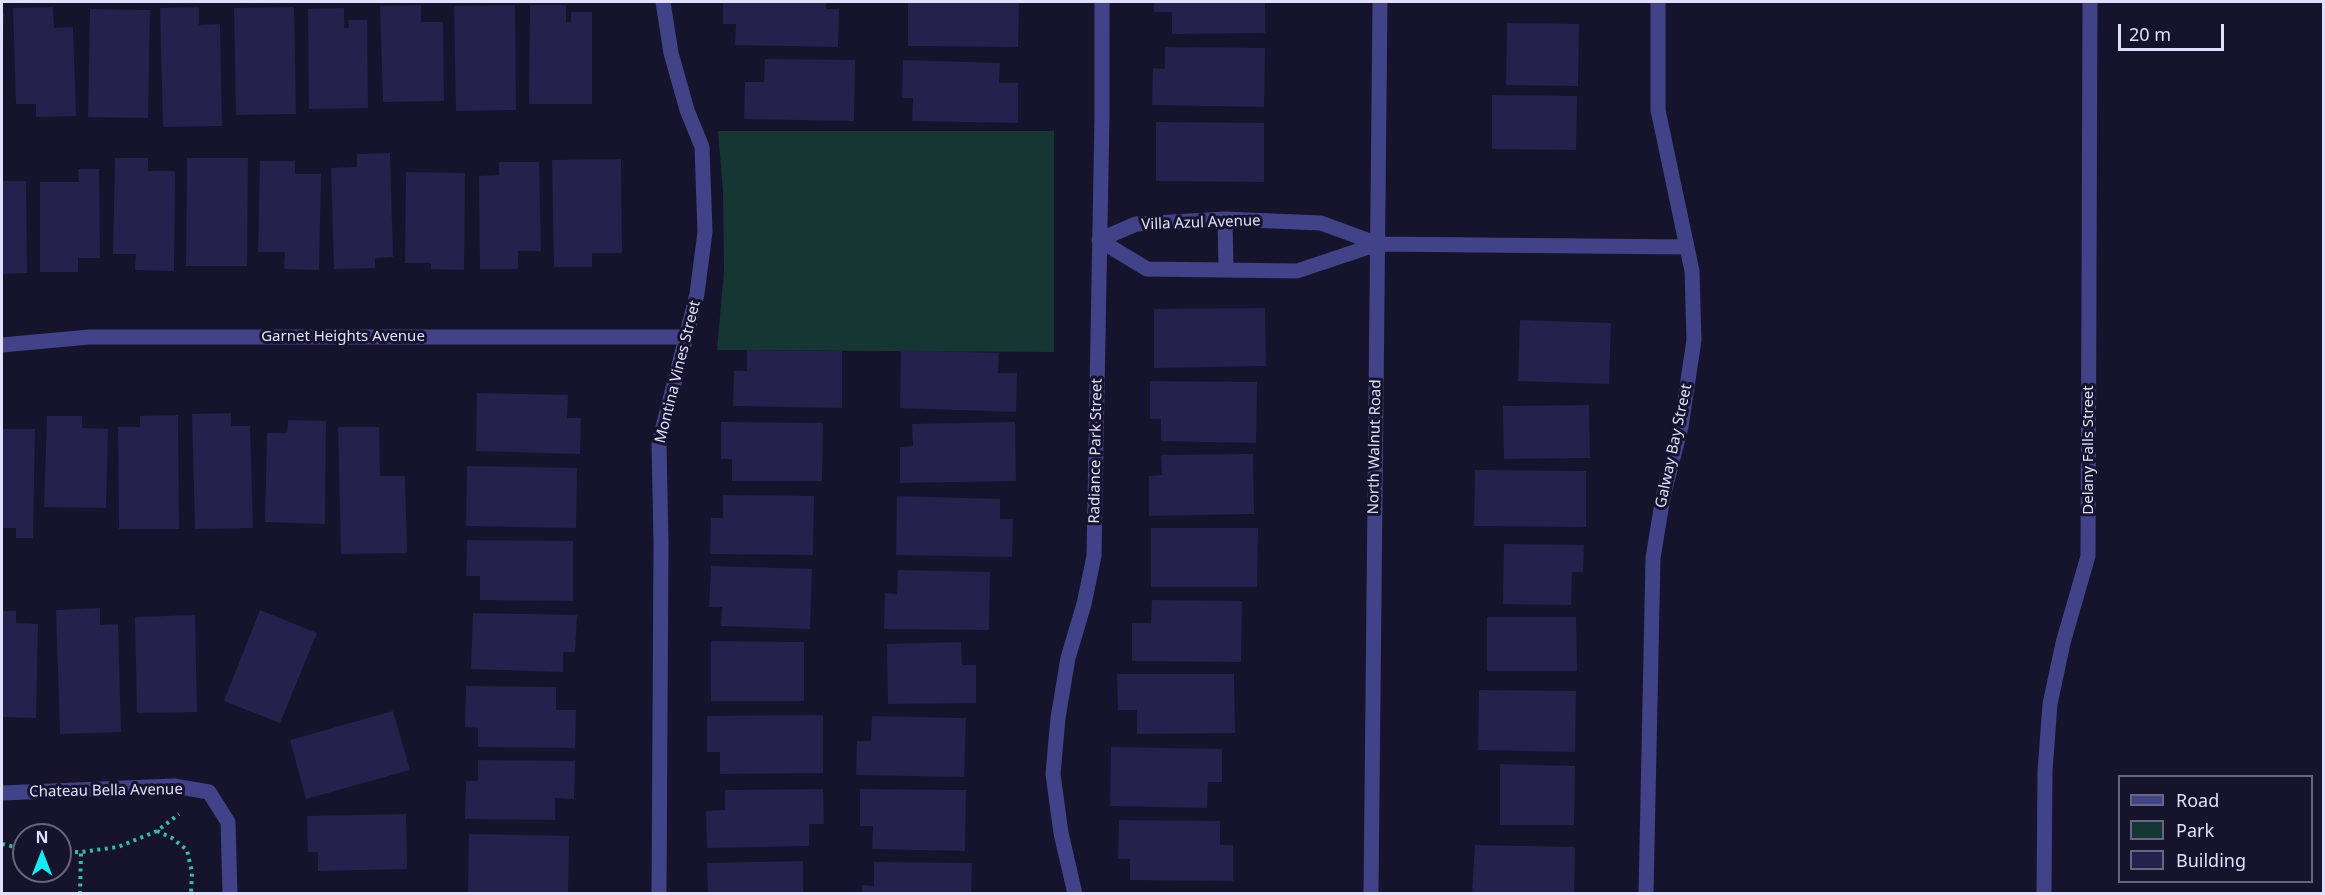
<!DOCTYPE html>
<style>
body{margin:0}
#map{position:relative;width:2325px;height:895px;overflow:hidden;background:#16132c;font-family:"Noto Sans",sans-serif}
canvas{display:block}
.frame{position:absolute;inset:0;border:3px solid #e1dffd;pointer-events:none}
.legend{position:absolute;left:2118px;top:775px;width:195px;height:108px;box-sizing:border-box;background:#16132c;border:2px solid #676580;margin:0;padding:8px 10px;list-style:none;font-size:18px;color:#e1dffd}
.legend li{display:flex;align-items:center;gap:12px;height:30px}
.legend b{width:30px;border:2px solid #676580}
.north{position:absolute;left:12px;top:823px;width:60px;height:60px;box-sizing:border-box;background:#16132c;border:2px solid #676580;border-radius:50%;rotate:0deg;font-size:16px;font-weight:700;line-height:24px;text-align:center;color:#e1dffd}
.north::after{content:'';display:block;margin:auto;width:21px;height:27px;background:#15ebf4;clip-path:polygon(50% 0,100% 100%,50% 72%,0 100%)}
.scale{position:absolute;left:2118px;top:24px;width:106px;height:27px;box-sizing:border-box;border:3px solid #e1dffd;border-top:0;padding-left:8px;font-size:18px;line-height:21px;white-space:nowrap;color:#e1dffd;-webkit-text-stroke:4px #16132c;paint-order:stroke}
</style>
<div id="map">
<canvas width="2325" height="895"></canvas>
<div class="frame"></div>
<ul class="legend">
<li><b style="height:8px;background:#414288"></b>Road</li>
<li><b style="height:16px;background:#163633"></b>Park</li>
<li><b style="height:16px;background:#26204c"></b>Building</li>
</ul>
<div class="north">N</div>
<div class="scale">20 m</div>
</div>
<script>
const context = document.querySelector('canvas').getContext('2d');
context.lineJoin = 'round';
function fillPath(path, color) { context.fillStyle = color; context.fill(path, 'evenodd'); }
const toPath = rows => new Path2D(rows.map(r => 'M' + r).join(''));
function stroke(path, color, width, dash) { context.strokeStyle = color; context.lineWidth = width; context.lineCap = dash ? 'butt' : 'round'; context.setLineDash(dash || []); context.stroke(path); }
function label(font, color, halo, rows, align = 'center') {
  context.font = font + ' "Noto Sans",sans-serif'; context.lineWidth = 6; context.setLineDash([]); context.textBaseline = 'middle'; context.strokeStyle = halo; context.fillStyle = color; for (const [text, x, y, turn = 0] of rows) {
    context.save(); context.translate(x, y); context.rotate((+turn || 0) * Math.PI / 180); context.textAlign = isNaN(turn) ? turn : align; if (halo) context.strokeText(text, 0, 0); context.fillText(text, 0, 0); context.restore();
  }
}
fillPath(toPath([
 [718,131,1054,131,1054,352,717,350,724,271,723,191]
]), '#163633');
fillPath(toPath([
 [723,2,826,2,826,9,839,9,838,47,735,45,736,24,723,24],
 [908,2,1019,2,1018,47,908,46],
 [1154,2,1265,2,1265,33,1172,34,1172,12,1154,12],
 [421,5,421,22,443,22,444,101,383,102,380,6],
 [515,5,516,110,456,111,454,6],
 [530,5,566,5,566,22,571,22,571,12,592,12,592,104,529,104],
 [53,7,54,28,73,27,76,116,36,117,36,104,16,104,13,8],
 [199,7,199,25,220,24,222,126,163,127,160,8],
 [294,7,296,114,236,115,234,8],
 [344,8,344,28,349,28,348,20,367,20,368,108,309,109,308,9],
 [90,9,150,10,148,118,88,117],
 [2,14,4,14,3,49,2,49],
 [1507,23,1579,24,1578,86,1506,85],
 [1165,47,1265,48,1264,107,1152,105,1153,68,1165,69],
 [765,59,855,60,854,121,744,119,745,82,764,82],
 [903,60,1000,63,999,83,1018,83,1018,123,912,121,913,98,902,98],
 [1492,95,1577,96,1576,150,1492,149],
 [1156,122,1264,123,1264,182,1156,181],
 [390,153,393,257,375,258,375,268,334,269,331,168,357,167,357,154],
 [115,158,148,158,148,171,175,171,174,271,135,270,136,254,113,254],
 [187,158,248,158,247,266,186,266],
 [621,159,622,253,592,253,592,267,554,267,552,160],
 [260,161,295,161,295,174,321,174,319,270,284,269,285,252,258,252],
 [499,162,539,162,541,251,518,251,518,269,480,269,479,176,499,175],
 [78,169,99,169,100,258,78,258,78,272,40,272,40,182,79,182],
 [406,172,465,173,464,270,431,269,431,263,405,263],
 [2,181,26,181,27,273,2,274],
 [1265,308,1266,366,1154,368,1154,309],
 [1520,320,1611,323,1609,384,1518,381],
 [747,350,842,351,842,408,733,406,734,371,747,371],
 [901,350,999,353,998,373,1017,373,1016,412,900,408],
 [1150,381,1257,382,1256,443,1161,441,1161,419,1150,419],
 [477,393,568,395,567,418,581,418,580,454,476,451],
 [1589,405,1590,458,1504,459,1503,406],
 [231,413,231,426,250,426,253,528,195,529,192,414],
 [178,415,179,529,119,529,118,427,140,427,140,416],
 [47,416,82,416,82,428,108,429,106,508,44,507],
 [288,420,326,421,325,524,265,522,267,433,287,433],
 [721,422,823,423,822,481,732,481,732,459,721,459],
 [1015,422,1016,481,900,483,900,447,913,446,912,424],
 [338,427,379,427,380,476,405,476,407,553,341,554],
 [2,429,35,429,33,538,16,538,16,528,2,528],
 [1253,454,1254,514,1149,516,1149,476,1162,475,1161,455],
 [467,466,577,468,576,528,466,526],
 [1475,470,1586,471,1586,527,1474,526],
 [723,495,814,496,813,555,710,554,711,518,723,518],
 [897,496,1000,499,1000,519,1013,519,1012,557,896,555],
 [1151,528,1258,528,1257,587,1151,587],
 [467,540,573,541,573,601,480,600,480,576,466,576],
 [1504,544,1584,545,1583,572,1572,572,1571,605,1503,604],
 [711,566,812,569,810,629,721,626,722,607,709,607],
 [898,570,990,572,989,630,884,629,885,593,897,594],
 [1152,600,1242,601,1241,662,1132,661,1132,623,1151,623],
 [100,608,100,625,118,624,121,732,60,734,56,610],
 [260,610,317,633,280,723,224,701],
 [2,611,16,611,16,623,38,624,36,718,2,717],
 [473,613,577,615,575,652,563,652,563,672,471,669],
 [195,615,197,712,137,713,135,617],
 [1487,617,1576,617,1577,671,1487,671],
 [711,641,804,642,804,701,711,701],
 [961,642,962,665,976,665,976,703,888,704,887,644],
 [1117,674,1234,674,1235,733,1137,734,1137,710,1118,710],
 [466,686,556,687,556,710,576,710,575,748,478,747,478,728,465,727],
 [1479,690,1576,691,1575,752,1478,750],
 [393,711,410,770,306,799,290,740],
 [823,715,823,773,720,774,720,752,707,752,707,716],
 [872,716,966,718,964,777,856,775,857,741,871,741],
 [1111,747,1222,749,1222,782,1208,782,1207,808,1110,806],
 [478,760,575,761,574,799,555,798,555,820,465,819,466,781,478,781],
 [1500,764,1575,766,1574,825,1500,825],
 [823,789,824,824,809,824,809,846,707,848,706,811,725,810,725,790],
 [860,789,966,790,965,851,872,849,873,826,860,826],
 [406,814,407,869,318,871,318,852,308,852,307,816],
 [1119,820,1220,821,1220,845,1233,845,1233,881,1130,880,1130,859,1118,859],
 [469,834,569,836,568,894,468,892],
 [1475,845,1575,847,1574,894,1472,894],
 [803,861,803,894,708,894,707,863],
 [874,862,972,863,971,894,862,894,862,885,874,886]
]), '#26204c');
stroke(toPath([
 [157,831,172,838,187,850,192,872,191,894],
 [2,844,24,849],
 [60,852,81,852,118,847,157,831,179,814],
 [80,894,81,852]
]), '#38b9a9', 4, [3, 4.5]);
stroke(toPath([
 [1225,219,1226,270],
 [1099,240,1136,224,1225,219,1321,223,1378,244,1687,247],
 [1099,240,1147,269,1297,271,1378,244],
 [2,345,89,337,685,337],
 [2,793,174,786,209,792,228,822,230,894],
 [659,894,661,543,659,443,697,294,705,232,702,147,687,110,671,53,663,2],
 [1075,894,1061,833,1053,774,1058,718,1068,658,1084,604,1094,556,1102,117,1102,2],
 [1371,894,1380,2],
 [1646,894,1653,558,1663,497,1681,427,1694,340,1692,271,1658,110,1658,2],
 [2044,894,2045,771,2050,704,2063,643,2088,556,2090,2]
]), '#414288', 15);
label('15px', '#e1dffd', '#16132c', [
 ["Villa Azul Avenue",1201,223,-2],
 ["Garnet Heights Avenue",343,337],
 ["Montina Vines Street",678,372,-76],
 ["Galway Bay Street",1674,446,-78],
 ["North Walnut Road",1375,447,-89],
 ["Delany Falls Street",2089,450,-90],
 ["Radiance Park Street",1096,451,-89],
 ["Chateau Bella Avenue",106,791,-1]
]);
</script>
